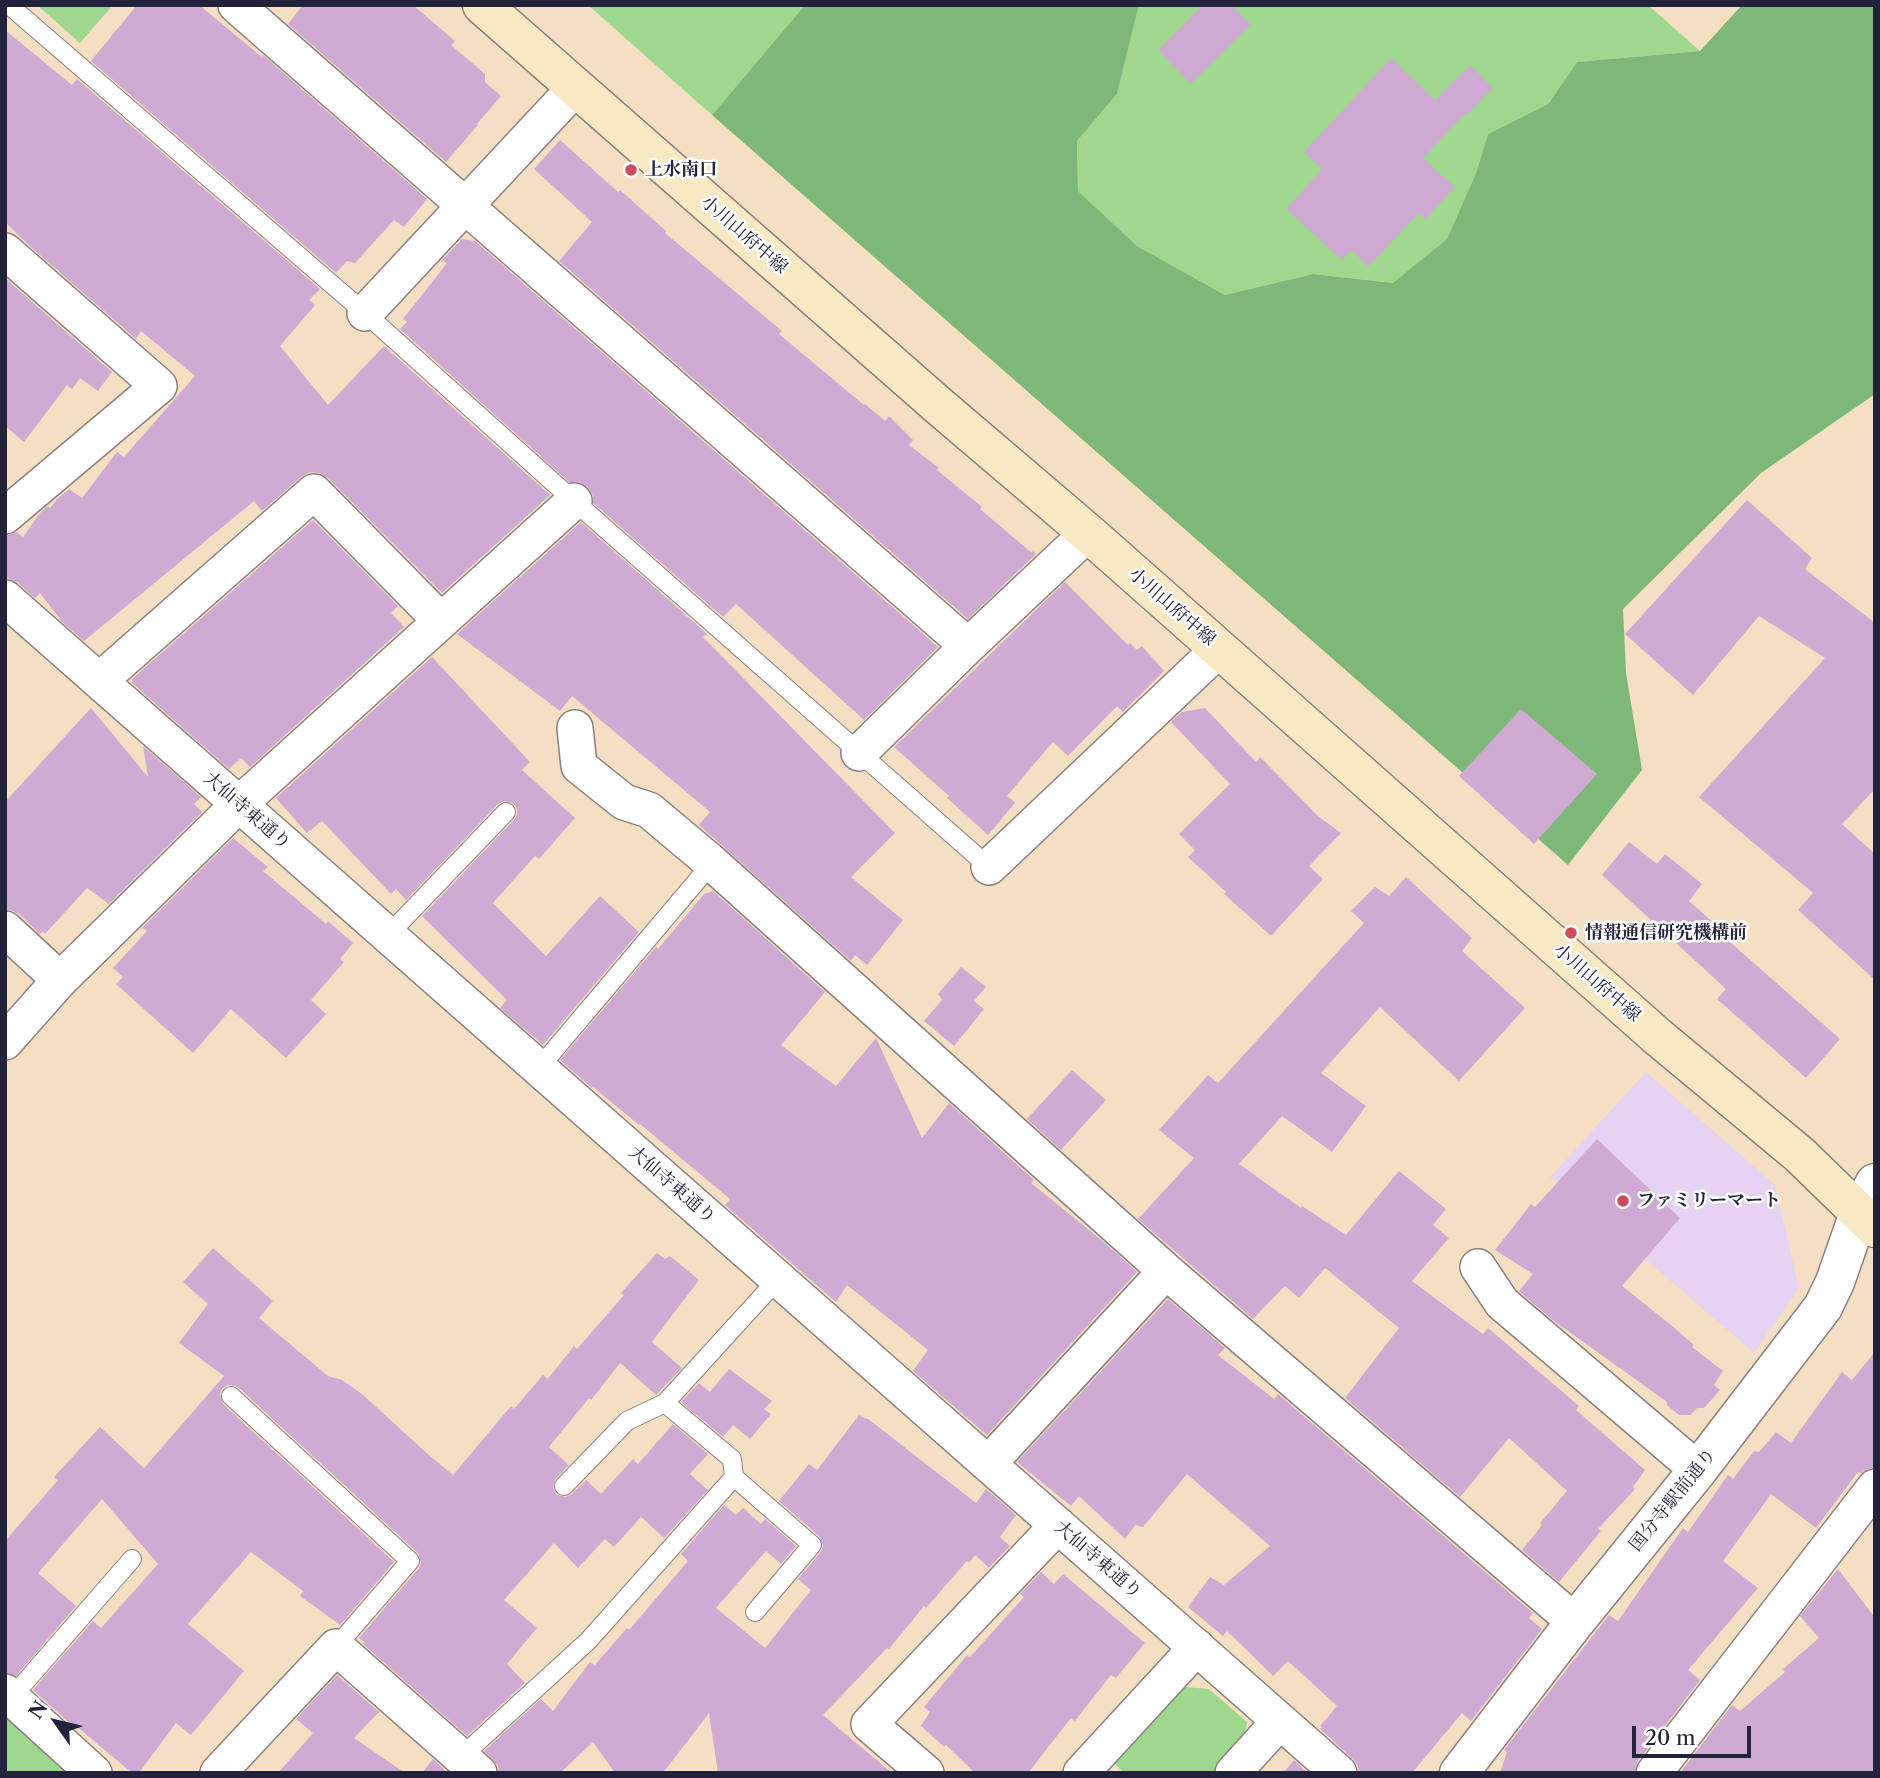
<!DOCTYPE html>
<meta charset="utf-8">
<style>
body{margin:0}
#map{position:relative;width:1880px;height:1778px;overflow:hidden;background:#f4dfc3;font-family:"Libre Caslon Text",serif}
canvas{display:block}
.frame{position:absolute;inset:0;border:7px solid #22223b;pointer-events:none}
.north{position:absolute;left:21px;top:1687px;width:70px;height:70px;-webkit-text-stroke:5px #fff;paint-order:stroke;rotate:304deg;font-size:19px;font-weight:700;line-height:28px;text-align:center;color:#22223b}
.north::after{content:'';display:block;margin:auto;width:24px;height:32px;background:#22223b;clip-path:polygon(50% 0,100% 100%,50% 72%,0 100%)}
.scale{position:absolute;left:1632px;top:1726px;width:119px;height:32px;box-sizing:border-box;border:4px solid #22223b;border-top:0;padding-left:9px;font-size:21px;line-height:24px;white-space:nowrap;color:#22223b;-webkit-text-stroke:5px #fff;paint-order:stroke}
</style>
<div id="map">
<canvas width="1880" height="1778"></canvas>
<div class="frame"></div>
<div class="north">N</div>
<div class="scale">20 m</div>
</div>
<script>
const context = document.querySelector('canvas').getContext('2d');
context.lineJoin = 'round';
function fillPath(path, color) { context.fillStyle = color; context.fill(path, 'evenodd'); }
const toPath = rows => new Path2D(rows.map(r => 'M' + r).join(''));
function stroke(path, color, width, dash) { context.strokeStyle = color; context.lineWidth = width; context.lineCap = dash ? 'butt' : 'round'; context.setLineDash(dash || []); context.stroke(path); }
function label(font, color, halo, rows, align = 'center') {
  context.font = font + ' "Libre Caslon Text","Noto Serif JP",serif'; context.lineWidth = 5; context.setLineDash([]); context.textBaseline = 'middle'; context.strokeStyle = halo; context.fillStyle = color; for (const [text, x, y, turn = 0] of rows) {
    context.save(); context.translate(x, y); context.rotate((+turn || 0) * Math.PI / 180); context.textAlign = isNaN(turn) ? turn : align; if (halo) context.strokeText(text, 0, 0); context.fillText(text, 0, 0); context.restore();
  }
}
fillPath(toPath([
 [1646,1072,1775,1185,1799,1288,1754,1353,1550,1177]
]), '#e5d3f1');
fillPath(toPath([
 [37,5,113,5,80,43],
 [588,5,805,5,712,115],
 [1139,5,1648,5,1700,51,1577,62,1548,104,1488,134,1476,173,1447,239,1394,283,1313,274,1225,295,1137,246,1078,191,1077,141,1117,94],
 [1184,1687,1209,1689,1247,1722,1244,1740,1213,1773,1124,1773,1112,1761],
 [5,1714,69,1773,5,1773]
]), '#9dd88c');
fillPath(toPath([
 [805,5,1139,5,1117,94,1077,141,1078,191,1137,246,1225,295,1313,274,1393,283,1447,239,1476,173,1488,134,1548,104,1577,62,1700,51,1742,5,1875,5,1875,394,1761,473,1623,609,1626,673,1642,770,1568,865,712,115]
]), '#7eb878');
fillPath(toPath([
 [137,5,199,5,262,57,263,55,427,199,404,227,394,220,355,263,347,261,336,273,91,61],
 [303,5,413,5,455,41,451,45,485,74,485,82,501,96,477,124,478,125,446,162,288,24],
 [1203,5,1231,5,1251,25,1191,84,1158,50],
 [5,30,72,85,77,79,320,289,309,300,315,305,280,346,328,405,384,346,550,495,442,593,328,478,320,473,310,472,301,477,262,511,254,501,84,641,62,622,40,593,35,598,18,583,8,578,5,576,5,536,17,532,23,537,40,513,48,506,50,508,57,499,69,489,82,498,117,452,124,457,195,376,141,331,136,339,33,249,5,222],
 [1391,58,1435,100,1470,65,1493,88,1467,115,1466,113,1423,158,1455,187,1425,220,1419,213,1368,267,1351,250,1342,260,1286,209,1322,169,1304,152],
 [560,140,618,192,620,190,666,231,665,233,782,331,779,334,864,405,865,404,885,421,889,416,913,440,909,445,939,468,937,470,982,507,980,509,1032,553,1033,551,1036,554,968,619,559,261,592,222,534,169],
 [462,239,475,241,938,647,864,720,736,604,723,617,593,503,593,496,588,487,579,482,569,482,400,329,407,322,403,319,447,263,442,260],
 [6,279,112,372,98,391,80,378,72,389,67,385,24,442,5,426],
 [1747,500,1812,558,1805,569,1875,623,1875,789,1842,824,1875,854,1875,980,1798,910,1813,893,1699,797,1825,658,1759,616,1693,695,1625,634],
 [313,520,398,606,391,613,404,627,250,767,241,758,229,769,132,683,132,679],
 [581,522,707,634,703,637,895,833,851,877,903,920,867,965,855,955,851,961,699,825,710,812,572,696,560,711,457,634],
 [1065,582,1128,645,1130,643,1137,650,1142,646,1164,671,1123,712,1117,706,1068,756,1053,742,1007,796,1015,803,988,835,947,798,949,796,894,747],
 [432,657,530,762,522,770,575,818,539,859,535,856,493,903,546,956,600,896,639,932,543,1045,500,1008,507,1000,422,916,514,820,517,815,517,809,513,803,504,801,498,804,406,900,396,889,391,894,322,821,307,833,276,798],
 [91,708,148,777,143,746,201,797,194,804,202,812,109,904,87,888,45,934,43,931,40,934,19,914,10,910,5,909,5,802],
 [1205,708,1256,762,1260,757,1318,816,1341,833,1309,866,1323,879,1271,936,1224,894,1226,892,1188,857,1195,850,1179,834,1230,784,1171,722,1182,712],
 [1521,709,1597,774,1534,844,1459,776],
 [233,838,268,867,263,871,326,924,328,921,353,943,340,959,344,962,311,1000,326,1014,286,1058,231,1009,193,1053,116,984,123,977,113,968,147,931,142,928],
 [1629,842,1657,864,1665,854,1702,884,1689,901,1716,925,1714,928,1840,1039,1806,1078,1717,999,1726,989,1602,875],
 [1406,877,1472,938,1462,951,1525,1008,1459,1081,1380,1007,1321,1073,1366,1106,1332,1152,1282,1116,1239,1164,1301,1208,1302,1206,1346,1235,1399,1171,1446,1209,1433,1225,1449,1238,1412,1281,1483,1334,1488,1328,1579,1406,1576,1410,1645,1470,1633,1487,1635,1489,1598,1529,1601,1531,1559,1582,1522,1550,1542,1525,1540,1523,1567,1491,1509,1438,1460,1497,1345,1398,1399,1328,1325,1268,1299,1298,1285,1286,1253,1319,1138,1219,1194,1158,1159,1130,1208,1075,1218,1083,1364,923,1351,911,1375,887,1389,896],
 [713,891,825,992,781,1045,836,1086,876,1038,922,1138,949,1103,1034,1180,1031,1183,1105,1243,1137,1272,987,1435,913,1371,928,1350,847,1285,836,1302,725,1205,730,1199,640,1124,639,1125,593,1087,592,1088,560,1060,656,947,658,949,704,894],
 [961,967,986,987,974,1001,984,1009,954,1046,924,1021,942,1000,938,994],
 [1072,1070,1106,1100,1061,1150,1027,1119],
 [1597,1139,1680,1218,1622,1286,1671,1325,1694,1345,1692,1347,1723,1371,1714,1385,1720,1390,1704,1408,1697,1408,1690,1415,1679,1415,1667,1405,1667,1402,1550,1318,1519,1291,1533,1274,1495,1250,1531,1204,1535,1207],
 [213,1248,273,1301,259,1318,328,1376,342,1380,362,1394,431,1457,453,1475,511,1406,514,1409,543,1375,548,1379,574,1346,577,1349,624,1295,621,1293,657,1253,665,1259,670,1256,699,1280,652,1342,682,1368,656,1395,620,1363,591,1400,589,1398,549,1447,569,1465,555,1479,553,1488,557,1495,566,1497,572,1494,586,1480,601,1494,633,1459,638,1464,673,1424,708,1454,690,1474,708,1490,664,1538,641,1517,614,1547,605,1539,578,1568,554,1543,504,1600,537,1628,507,1664,525,1683,467,1736,363,1644,365,1642,359,1638,419,1568,421,1563,418,1553,239,1388,233,1385,227,1385,222,1389,220,1394,223,1404,394,1562,340,1625,300,1596,303,1591,251,1552,188,1624,244,1671,191,1735,176,1723,139,1773,132,1773,76,1726,75,1728,33,1690,93,1621,101,1628,158,1564,102,1499,38,1573,76,1606,16,1676,5,1672,5,1541,58,1480,54,1477,100,1427,144,1468,224,1376,179,1343,208,1304,183,1282],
 [1168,1299,1225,1348,1218,1355,1274,1399,1278,1394,1533,1613,1529,1618,1542,1629,1471,1721,1462,1713,1412,1773,1359,1773,1358,1766,1352,1758,1320,1729,1322,1727,1320,1726,1337,1706,1288,1661,1273,1676,1227,1631,1223,1636,1188,1607,1210,1577,1224,1585,1270,1546,1187,1474,1143,1527,1135,1525,1125,1539,1079,1496,1071,1506,1017,1462],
 [1875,1352,1875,1467,1867,1469,1861,1473,1858,1472,1816,1528,1771,1494,1723,1561,1758,1588,1688,1670,1700,1680,1638,1761,1634,1773,1500,1773,1507,1752,1504,1750,1609,1615,1618,1621,1683,1528,1688,1532,1728,1475,1733,1479,1754,1451,1759,1452,1776,1432,1791,1443,1842,1372,1852,1380],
 [729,1369,772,1401,764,1409,771,1414,750,1439,733,1425,723,1437,681,1402,699,1383,710,1392],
 [859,1415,866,1419,867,1418,976,1503,986,1489,1016,1515,1000,1537,1010,1546,989,1568,975,1555,969,1563,967,1561,926,1608,924,1606,889,1649,887,1648,823,1715,892,1773,718,1773,709,1713,663,1773,615,1773,593,1742,560,1773,499,1773,498,1766,484,1751,541,1699,553,1711,590,1662,595,1665,627,1628,629,1630,688,1561,681,1554,724,1505,736,1515,743,1508,761,1524,765,1519,796,1546,781,1564,766,1551,716,1608,765,1648,811,1590,798,1579,821,1552,823,1546,819,1536,779,1501,809,1464,817,1470],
 [1838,1569,1875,1618,1875,1773,1680,1773,1732,1705,1740,1711,1785,1672,1783,1669,1819,1638,1800,1616],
 [1041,1572,1054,1584,1063,1574,1145,1643,1116,1678,1111,1675,1075,1721,1071,1718,1028,1773,975,1773,946,1745,944,1747,921,1726,930,1712,924,1707,967,1655,970,1657,1024,1597,1020,1594],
 [337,1675,379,1712,354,1738,405,1773,278,1773,313,1733,296,1719],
 [433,1759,448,1773,422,1773],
 [1294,1760,1308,1773,1283,1773]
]), '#cfabd4');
const service = toPath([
 [9,5,365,313,574,501,989,867],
 [388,935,506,812],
 [539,1068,712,863],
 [231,1396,410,1561,336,1647],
 [665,1403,732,1459,734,1477,812,1545,755,1612],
 [564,1486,627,1421,665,1403,778,1279],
 [12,1697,132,1559],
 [462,1756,588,1641,734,1477]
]);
const minor = toPath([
 [236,5,968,646,1088,533],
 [5,251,159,386,5,516],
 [365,313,576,87],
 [5,598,1339,1773],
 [99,681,314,492,441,621],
 [575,728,579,766,624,802,649,810,712,863,1166,1271,1575,1622],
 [859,753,968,646],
 [989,867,1219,649],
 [5,929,60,980],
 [5,1042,60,980,239,804,574,501],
 [1478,1267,1502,1303,1698,1470],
 [988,1464,1166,1271],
 [5,1692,94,1773],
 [218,1773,336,1647,479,1773],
 [926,1773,869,1724,1058,1525],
 [1081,1773,1197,1647],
 [1233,1773,1280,1721],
 [1654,1773,1875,1487]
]);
const tertiary = toPath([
 [1459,1773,1575,1622,1698,1470,1823,1307,1835,1282,1859,1213,1875,1183]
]);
const secondary = toPath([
 [482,5,939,406,1088,533,1658,1037,1800,1155,1875,1228]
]);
stroke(service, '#8b807f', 20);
stroke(minor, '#8b807f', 38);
stroke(tertiary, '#8b807f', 41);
stroke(secondary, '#8b807f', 41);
stroke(service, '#fff', 18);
stroke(minor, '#fff', 35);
stroke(tertiary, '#fff', 38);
stroke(secondary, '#f8e8c3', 38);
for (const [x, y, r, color] of [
 [631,170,7,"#d1495b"],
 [1571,933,7,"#d1495b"],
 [1623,1201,7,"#d1495b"]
]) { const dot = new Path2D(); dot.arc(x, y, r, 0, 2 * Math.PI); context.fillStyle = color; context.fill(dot); stroke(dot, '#fff', 2.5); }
label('bold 18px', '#22223b', '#fff', [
 ["上水南口",645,170],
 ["情報通信研究機構前",1585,933],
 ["ファミリーマート",1637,1201]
], 'left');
label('18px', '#22223b', '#fff', [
 ["小川山府中線",744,235,41],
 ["小川山府中線",1172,607,41],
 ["大仙寺東通り",247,811,41],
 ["小川山府中線",1597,983,41],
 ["大仙寺東通り",672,1185,41],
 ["国分寺駅前通り",1673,1500,-51],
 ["大仙寺東通り",1098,1560,41]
]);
</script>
